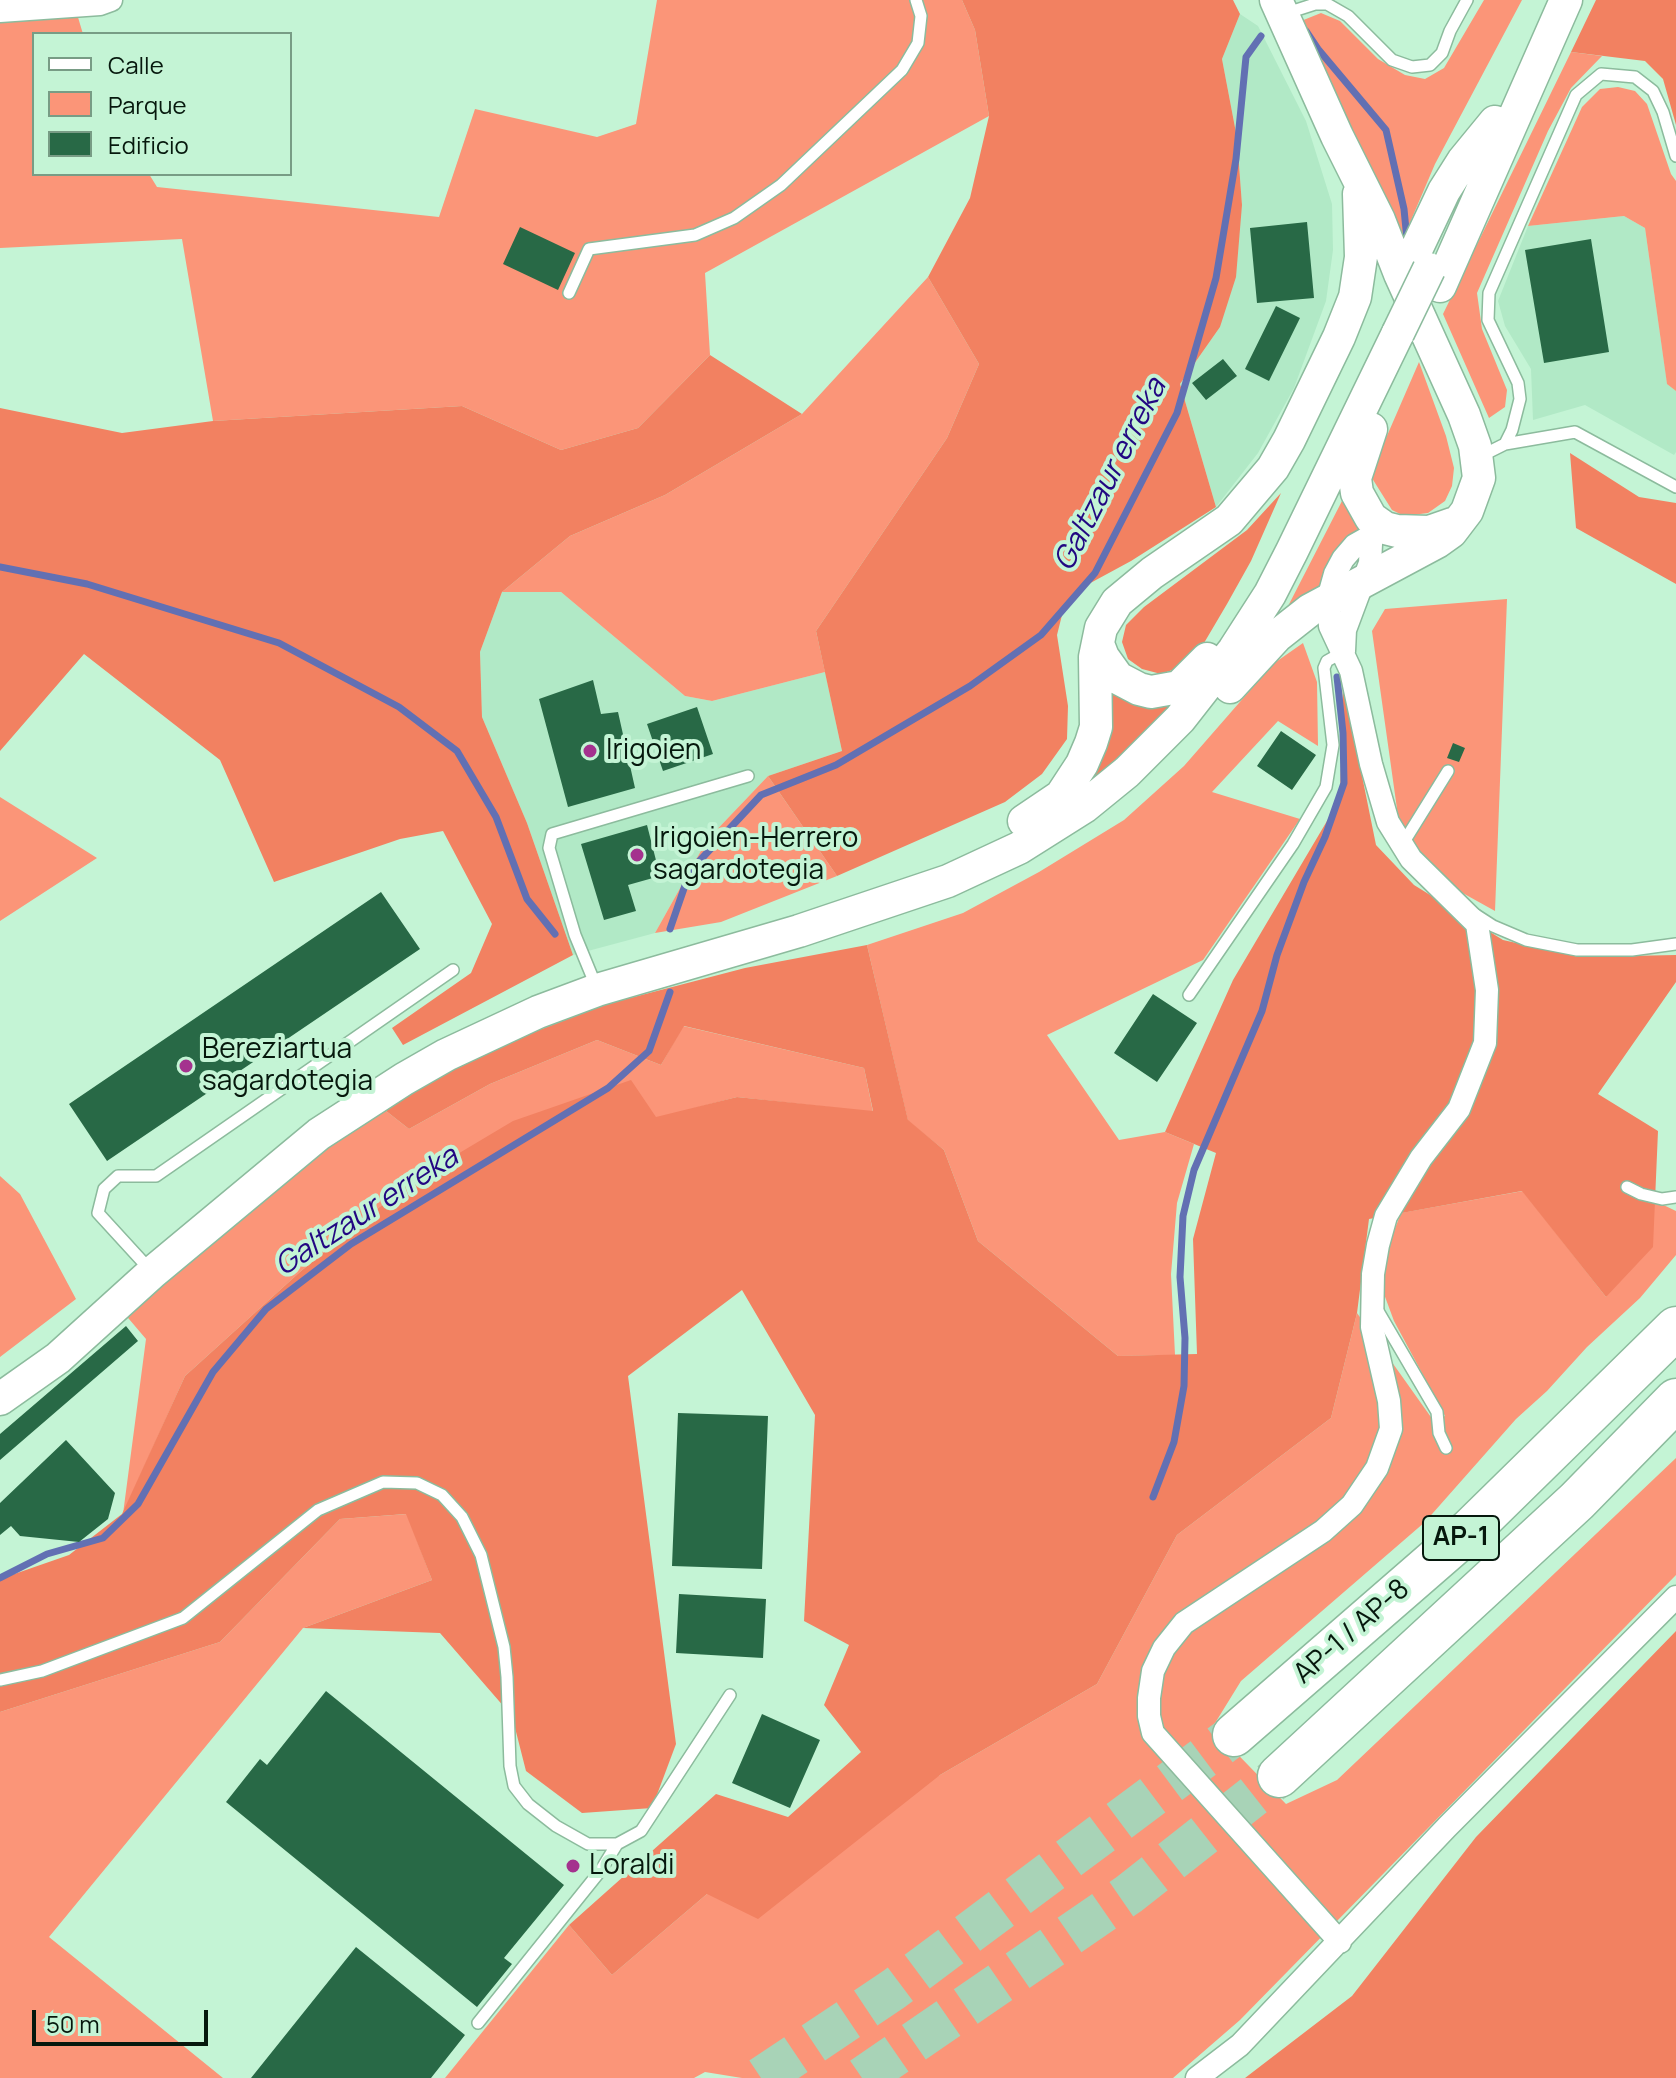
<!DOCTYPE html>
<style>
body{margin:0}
#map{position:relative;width:1676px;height:2078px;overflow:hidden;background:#c4f4d5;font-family:Manrope,sans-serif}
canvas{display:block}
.legend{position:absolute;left:32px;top:32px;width:260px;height:144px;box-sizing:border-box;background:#c4f4d5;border:2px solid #789c85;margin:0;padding:10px 14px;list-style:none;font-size:24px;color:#06180d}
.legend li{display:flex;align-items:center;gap:16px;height:40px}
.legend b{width:40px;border:2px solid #789c85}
.scale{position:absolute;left:32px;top:2010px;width:176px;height:36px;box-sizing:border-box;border:4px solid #06180d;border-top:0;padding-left:10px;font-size:24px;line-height:28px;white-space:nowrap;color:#06180d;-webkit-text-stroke:6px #c4f4d5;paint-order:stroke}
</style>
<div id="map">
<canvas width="1676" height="2078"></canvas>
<ul class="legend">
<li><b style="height:10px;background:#fff"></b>Calle</li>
<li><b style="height:22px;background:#fb9578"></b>Parque</li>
<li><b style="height:22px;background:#286946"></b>Edificio</li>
</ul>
<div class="scale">50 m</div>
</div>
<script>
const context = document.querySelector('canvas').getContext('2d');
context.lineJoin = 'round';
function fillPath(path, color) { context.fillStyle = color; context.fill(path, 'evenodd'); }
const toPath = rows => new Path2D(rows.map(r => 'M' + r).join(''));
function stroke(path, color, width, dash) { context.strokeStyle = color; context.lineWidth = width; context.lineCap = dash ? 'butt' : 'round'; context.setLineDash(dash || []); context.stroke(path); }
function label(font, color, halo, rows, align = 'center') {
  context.font = font + ' Manrope,sans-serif'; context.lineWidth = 8; context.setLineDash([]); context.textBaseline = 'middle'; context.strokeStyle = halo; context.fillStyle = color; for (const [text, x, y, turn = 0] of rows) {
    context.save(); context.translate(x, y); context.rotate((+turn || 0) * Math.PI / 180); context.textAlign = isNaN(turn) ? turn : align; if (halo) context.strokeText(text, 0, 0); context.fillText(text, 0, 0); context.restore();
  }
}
fillPath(toPath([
 [1240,14,1258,26,1306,121,1332,204,1333,250,1326,301,1294,388,1258,453,1216,507,1180,384,1220,327,1242,205,1237,138,1222,59],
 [1624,216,1645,228,1667,383,1676,391,1676,452,1674,455,1585,405,1533,420,1531,369,1505,326,1498,301,1528,226],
 [502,592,561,592,685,696,712,701,825,672,842,751,768,776,707,840,655,933,573,955,527,823,482,717,480,652]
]), '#b1e9c6');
fillPath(toPath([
 [657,0,962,0,975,30,989,116,705,273,710,355,638,428,561,450,462,406,213,421,182,239,0,248,0,19,77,14,83,34,34,34,34,174,149,174,157,187,439,217,475,109,597,137,636,124],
 [1484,0,1522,0,1435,164,1403,239,1301,21,1321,13,1340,21,1378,59,1405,75,1425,79,1444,68],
 [1571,52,1602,56,1571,88,1548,131,1477,293,1482,329,1507,390,1505,407,1489,418,1443,314],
 [1618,87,1635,91,1647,104,1671,174,1676,181,1676,391,1667,384,1645,228,1624,216,1528,226,1582,107,1600,89],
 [928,277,979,364,947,438,816,631,825,672,712,701,685,696,561,592,502,592,570,536,665,495,802,414],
 [1419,362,1446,436,1454,468,1452,486,1445,501,1428,513,1404,516,1392,510,1370,475],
 [1343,499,1361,526,1337,549,1328,563,1320,592,1284,614],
 [1507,599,1495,911,1459,891,1425,863,1399,823,1372,631,1385,609],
 [1303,643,1317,682,1318,746,1278,721,1212,792,1300,819,1203,960,1047,1035,1119,1140,1165,1132,1194,1144,1177,1203,1171,1274,1175,1355,1118,1356,978,1241,944,1150,908,1121,867,945,963,913,1039,872,1124,820,1184,766,1273,664],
 [768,776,837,876,721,922,655,933,707,840],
 [0,797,97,858,0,921],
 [683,1026,864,1068,873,1112,737,1097,409,1183,301,1271,185,1376,123,1514,146,1339,123,1312,292,1172,381,1107,409,1129,490,1084,597,1040,661,1065],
 [0,1176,20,1194,76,1299,0,1357],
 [1523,1191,1606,1297,1655,1201,1676,1211,1676,1255,1640,1298,1587,1347,1547,1391,1516,1419,1425,1522,1241,1681,1212,1728,1286,1804,1337,1780,1676,1458,1676,1575,1240,2020,1173,2078,742,2078,705,2072,694,2078,445,2078,569,1925,612,1975,707,1894,940,1775,1097,1684,1177,1535,1331,1418,1357,1313,1433,1420,1445,1416,1394,1321,1384,1294,1384,1257,1401,1213],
 [407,1514,432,1580,303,1628,49,1937,223,2078,0,2078,0,1712,220,1642,340,1519]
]), '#fb9578');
fillPath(toPath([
 [962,0,1233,0,1240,14,1222,59,1237,138,1242,205,1236,277,1220,327,1180,384,1216,507,1131,561,1083,587,1063,611,1057,635,1068,706,1067,739,1042,774,1005,802,837,876,768,776,842,751,816,631,947,438,979,364,928,277,970,198,989,116,975,30],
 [1596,0,1676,0,1676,125,1663,79,1645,61,1571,52],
 [710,355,802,414,665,495,570,536,502,592,480,652,482,717,527,823,573,955,403,1045,392,1028,471,973,492,924,443,831,400,839,274,882,220,760,84,654,0,751,0,408,122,433,213,421,462,406,561,450,638,428],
 [1570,453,1639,497,1676,503,1676,584,1576,528],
 [1281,493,1251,561,1227,604,1204,643,1184,666,1161,674,1142,669,1128,659,1122,642,1126,625,1144,607,1247,530],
 [1343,682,1376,845,1414,885,1503,940,1579,957,1676,955,1676,982,1598,1094,1658,1131,1653,1247,1606,1297,1522,1191,1369,1219,1357,1313,1331,1418,1177,1535,1097,1684,940,1775,758,1919,707,1894,612,1975,569,1925,716,1794,788,1817,861,1752,824,1705,849,1645,804,1621,815,1415,742,1290,628,1376,676,1744,652,1808,582,1813,526,1771,512,1716,440,1633,303,1628,432,1580,406,1514,340,1519,220,1642,0,1712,0,1579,69,1555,122,1514,185,1376,301,1271,409,1183,513,1121,631,1080,656,1117,737,1097,873,1111,864,1068,684,1026,661,1065,597,1040,490,1084,409,1129,381,1107,458,1061,607,1004,745,968,867,945,908,1120,944,1150,978,1241,1118,1356,1197,1354,1193,1239,1216,1153,1165,1132,1233,980,1340,799],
 [1111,691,1171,704,1144,735,1095,777,1089,773],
 [1676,1631,1676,2078,1245,2078,1352,1996,1476,1837]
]), '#f28161');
stroke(toPath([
 [1306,31,1318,49,1386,130,1404,209,1407,240],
 [0,567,87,584,279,643,399,707,457,751,496,817,527,899,555,934],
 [670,929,690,871,761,795,836,765,970,686,1041,635,1095,573,1177,413,1216,278,1236,159,1246,57,1261,36],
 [1153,1497,1174,1442,1184,1386,1185,1338,1180,1277,1183,1216,1194,1170,1262,1011,1277,955,1304,882,1325,837,1344,783,1343,733,1337,677],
 [0,1578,47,1554,103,1538,138,1504,213,1372,266,1309,351,1244,608,1088,649,1051,670,992]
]), '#6270b3', 7);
fillPath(toPath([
 [1307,222,1314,298,1257,303,1250,228],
 [520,227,575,253,558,290,503,264],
 [1591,239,1609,352,1544,363,1525,250],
 [1276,306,1300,318,1269,381,1245,369],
 [1223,359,1237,376,1206,400,1192,383],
 [593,680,601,714,618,712,635,788,568,807,539,699],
 [697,707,713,754,663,771,647,724],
 [1281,731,1316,755,1292,790,1257,766],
 [1453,743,1465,748,1459,762,1447,758],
 [647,825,660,876,628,885,636,911,604,920,581,844],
 [381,892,420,949,107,1161,69,1104],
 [1153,994,1197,1023,1157,1082,1114,1053],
 [126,1326,138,1341,0,1460,0,1434],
 [678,1413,768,1416,762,1569,672,1566],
 [66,1440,115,1493,108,1519,79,1542,20,1536,11,1526,0,1535,0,1503],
 [679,1594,766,1599,763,1658,676,1653],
 [326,1691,564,1885,504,1958,512,1964,477,2007,226,1802,260,1759,267,1765],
 [762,1714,820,1740,790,1808,732,1783],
 [356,1947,465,2035,431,2078,251,2078]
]), '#286946');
stroke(toPath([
 [761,2078,894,1989,1234,1735],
 [862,2078,1129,1894,1279,1776]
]), '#a8d3b7', 42, [42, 21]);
const lane = toPath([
 [1287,13,1315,4,1327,4,1348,16,1392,60,1412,67,1430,65,1442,53,1450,31,1467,0],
 [569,293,589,249,695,235,734,218,781,185,902,70,918,43,921,16,916,0],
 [1505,444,1512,430,1520,399,1518,383,1488,320,1489,293,1576,95,1601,74,1635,77,1653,91,1663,112,1676,156],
 [1479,457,1505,444,1575,432,1676,487],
 [1402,845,1448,771],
 [1476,915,1493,926,1526,940,1577,950,1632,950,1676,944],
 [596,986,575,935,549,848,552,834,748,776],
 [1189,995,1293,844,1326,787,1333,745,1324,668,1327,661,1343,652],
 [1627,1187,1641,1194,1662,1199,1676,1197],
 [152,1272,98,1213,104,1189,118,1176,156,1176,453,970],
 [1378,1311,1437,1412,1439,1433,1446,1448],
 [0,1680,42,1671,183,1618,318,1510,383,1482,417,1483,442,1495,462,1517,481,1555,504,1647,507,1677,510,1766,514,1786,528,1804,556,1826,588,1844,617,1844,641,1831,730,1695],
 [478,2023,601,1870,617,1844]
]);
const street = toPath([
 [0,11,100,4,111,0],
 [1344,651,1345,630,1370,563,1372,525],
 [1340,1942,1153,1733,1149,1716,1149,1698,1153,1671,1164,1648,1184,1623,1323,1531,1352,1505,1377,1468,1391,1429,1389,1401,1372,1327,1373,1274,1378,1245,1386,1216,1421,1158,1459,1109,1485,1043,1487,990,1477,924,1411,859,1388,822,1371,764,1351,671,1330,626,1328,599,1335,574,1343,559,1355,545,1385,528],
 [1197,2078,1240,2045,1447,1827,1676,1597]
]);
const secondary = toPath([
 [1416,250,1444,191,1463,161,1495,122],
 [1440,286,1566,0],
 [1371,429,1355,478,1357,493,1371,518,1385,528,1397,531,1429,532,1452,524],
 [1098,644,1103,657,1118,678,1139,689,1151,692,1179,687,1207,659],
 [1230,687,1277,636,1310,610,1437,542,1451,532,1467,511,1479,478,1475,446,1464,415,1400,274,1379,220,1337,136,1276,0],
 [1024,821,1061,796,1082,764,1091,743,1096,727,1095,657,1101,628,1117,602,1152,573,1229,520,1273,468,1289,440,1339,337,1355,297,1361,257,1359,194],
 [0,1399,58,1358,153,1272,319,1134,404,1079,446,1055,538,1012,597,990,799,931,948,881,1019,848,1084,807,1127,772,1180,719,1234,650,1270,594,1292,551,1398,333]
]);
const highway = toPath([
 [1234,1735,1470,1530,1676,1328],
 [1279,1776,1577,1501,1676,1400]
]);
stroke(lane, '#8cbb9d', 14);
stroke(street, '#8cbb9d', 25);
stroke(secondary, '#8cbb9d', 35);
stroke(highway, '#8cbb9d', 45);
stroke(lane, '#fff', 11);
stroke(street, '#fff', 22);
stroke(secondary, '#fff', 32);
stroke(highway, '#fff', 42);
const secondaryBridge = toPath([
 [1398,333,1429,269]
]);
stroke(secondaryBridge, '#8cbb9d', 35, []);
stroke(secondaryBridge, '#fff', 32);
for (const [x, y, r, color] of [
 [590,751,8,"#a4328e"],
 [637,855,8,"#a4328e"],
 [186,1066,8,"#a4328e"],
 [573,1866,8,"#a4328e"]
]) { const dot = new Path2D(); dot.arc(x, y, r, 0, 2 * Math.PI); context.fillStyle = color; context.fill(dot); stroke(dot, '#c4f4d5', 3); }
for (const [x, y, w] of [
 [1461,1538,76]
]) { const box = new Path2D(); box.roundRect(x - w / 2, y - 22, w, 44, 6); context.fillStyle = '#c4f4d5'; context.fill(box); stroke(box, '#06180d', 2); }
label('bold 26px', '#06180d', null, [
 ["AP-1",1461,1538]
]);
label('28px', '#06180d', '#c4f4d5', [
 ["Irigoien",606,751],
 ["Irigoien-Herrero",653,839],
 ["sagardotegia",653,871],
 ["Bereziartua",202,1050],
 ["sagardotegia",202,1082],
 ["Loraldi",589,1866]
], 'left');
label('28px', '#06180d', '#c4f4d5', [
 ["AP-1 / AP-8",1352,1632,-41]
]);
label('italic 30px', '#220782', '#c4f4d5', [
 ["Galtzaur erreka",1111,475,-63],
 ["Galtzaur erreka",367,1212,-33]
]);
</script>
